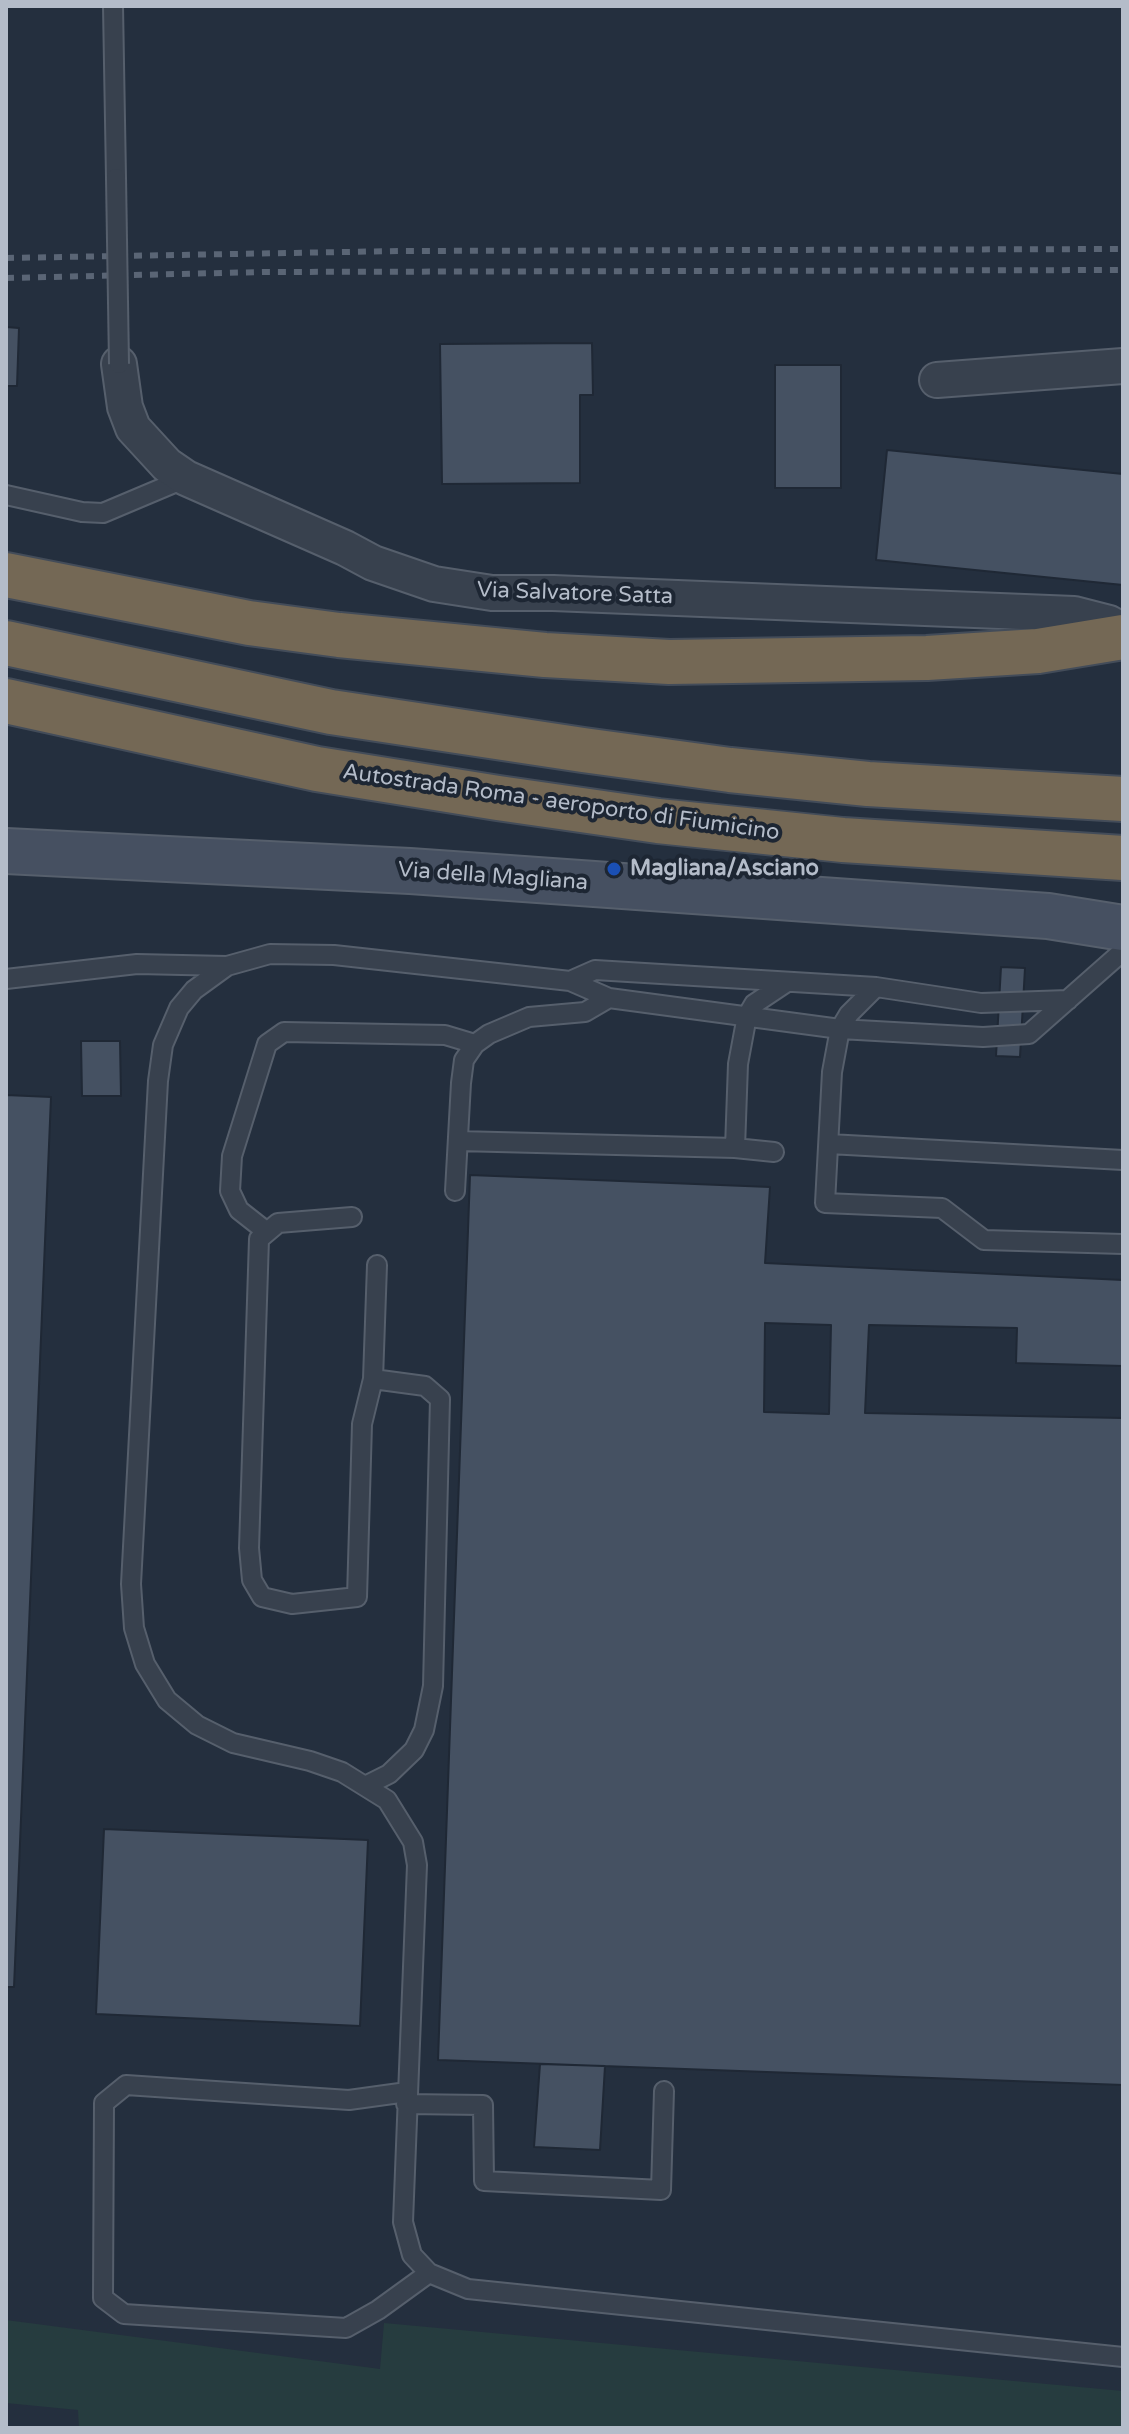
<!DOCTYPE html>
<style>
body{margin:0}
#map{position:relative;width:1129px;height:2434px;overflow:hidden;background:#242f3e;font-family:"Varela Round",sans-serif}
canvas{display:block}
.frame{position:absolute;inset:0;border:8px solid #b4bcc9;pointer-events:none}
</style>
<div id="map">
<canvas width="1129" height="2434"></canvas>
<div class="frame"></div>
</div>
<script>
const context = document.querySelector('canvas').getContext('2d');
context.lineJoin = 'round';
function fillPath(path, color) { context.fillStyle = color; context.fill(path, 'evenodd'); }
const toPath = rows => new Path2D(rows.map(r => 'M' + r).join(''));
function stroke(path, color, width, dash) { context.strokeStyle = color; context.lineWidth = width; context.lineCap = dash ? 'butt' : 'round'; context.setLineDash(dash || []); context.stroke(path); }
function label(font, color, halo, rows, align = 'center') {
  context.font = font + ' "Varela Round",sans-serif'; context.lineWidth = 8; context.setLineDash([]); context.textBaseline = 'middle'; context.strokeStyle = halo; context.fillStyle = color; for (const [text, x, y, turn = 0] of rows) {
    context.save(); context.translate(x, y); context.rotate((+turn || 0) * Math.PI / 180); context.textAlign = isNaN(turn) ? turn : align; if (halo) context.strokeText(text, 0, 0); context.fillText(text, 0, 0); context.restore();
  }
}
fillPath(toPath([
 [6,2320,380,2369,384,2323,1123,2391,1123,2428,79,2428,78,2410,6,2403]
]), '#263c3f');
const building = toPath([
 [6,327,19,328,17,386,6,386,6,327],
 [592,343,593,395,580,395,580,483,442,484,440,344,592,343],
 [775,365,841,365,841,488,775,488,775,365],
 [887,450,1123,474,1123,585,876,560,887,450],
 [1001,967,1025,968,1020,1057,996,1056,1001,967],
 [81,1041,120,1041,121,1096,82,1096,81,1041],
 [6,1095,51,1097,14,1987,6,1987,6,1095],
 [470,1175,770,1187,765,1263,1123,1280,1123,1366,1016,1363,1017,1328,869,1325,865,1413,1123,1418,1123,2085,438,2060,470,1175],
 [765,1323,831,1325,829,1414,764,1412,765,1323],
 [104,1829,368,1840,360,2026,96,2014,104,1829],
 [540,2064,605,2066,600,2150,534,2147,540,2064]
]);
fillPath(building, '#455162');
stroke(building, '#1f2835', 2);
const lane = toPath([
 [113,6,116,178],
 [6,495,82,512,103,513,186,478],
 [227,966,194,990,179,1008,163,1045,158,1081,131,1584,134,1628,145,1664,167,1700,197,1725,233,1743,310,1761,342,1772,387,1800,413,1842,417,1865,403,2222,412,2255,429,2273,468,2289,1123,2357],
 [6,979,137,964,227,966,270,954,334,955,570,981,609,998,840,1029,983,1037,1029,1034,1123,951],
 [570,981,595,970,876,987,981,1003,1068,1000],
 [876,987,849,1014,840,1029,832,1072,825,1203,942,1208,984,1240,1123,1244],
 [458,1141,735,1148,774,1152],
 [829,1144,1123,1160],
 [735,1148,738,1064,747,1016,754,1004,787,982],
 [455,1191,461,1083,464,1060,475,1044,489,1034,529,1017,585,1012,609,998],
 [352,1217,278,1223,259,1239,249,1548,252,1580,262,1597,292,1604,357,1597,362,1424,373,1379],
 [267,1232,239,1210,230,1191,232,1156,267,1044,284,1032,445,1035,475,1044],
 [367,1785,389,1774,414,1750,424,1730,433,1686,440,1399,425,1386,373,1379,377,1265],
 [407,2092,349,2100,126,2085,104,2103,103,2298,124,2314,346,2328,378,2310,429,2273],
 [406,2104,483,2105,484,2181,661,2190,664,2091]
]);
const street = toPath([
 [119,364,125,407,133,428,167,465,186,478,345,548,373,563,434,584,492,593,553,593,1074,614,1109,623,1123,631],
 [937,380,1123,366]
]);
const secondary = toPath([
 [6,851,410,871,1048,916,1123,928]
]);
const highway = toPath([
 [6,575,249,623,339,635,545,655,669,662,927,658,1038,651,1123,637],
 [6,643,331,712,583,750,730,770,868,784,1123,799],
 [6,701,317,769,498,798,658,821,843,840,1123,858]
]);
stroke(lane, '#565f6c', 22);
stroke(street, '#565f6c', 38);
stroke(secondary, '#565f6c', 48);
stroke(highway, '#434c59', 48);
stroke(lane, '#38414e', 18);
stroke(street, '#38414e', 34);
stroke(secondary, '#465061', 44);
stroke(highway, '#746855', 44);
stroke(toPath([
 [6,258,401,251,1123,249],
 [6,278,264,272,1123,270]
]), '#5a6575', 6, [8, 8]);
const laneBridge = toPath([
 [116,178,119,364]
]);
stroke(laneBridge, '#565f6c', 22, []);
stroke(laneBridge, '#38414e', 18);
for (const [x, y, r, color] of [
 [614,869,8,"#1a4fb4"]
]) { const dot = new Path2D(); dot.arc(x, y, r, 0, 2 * Math.PI); context.fillStyle = color; context.fill(dot); stroke(dot, '#1d2633', 3); }
label('22px', '#b4bcc9', '#1d2633', [
 ["Via Salvatore Satta",575,594,2],
 ["Autostrada Roma - aeroporto di Fiumicino",561,803,8],
 ["Via della Magliana",493,877,4]
]);
label('bold 22px', '#b4bcc9', '#1d2633', [
 ["Magliana/Asciano",630,869]
], 'left');
</script>
